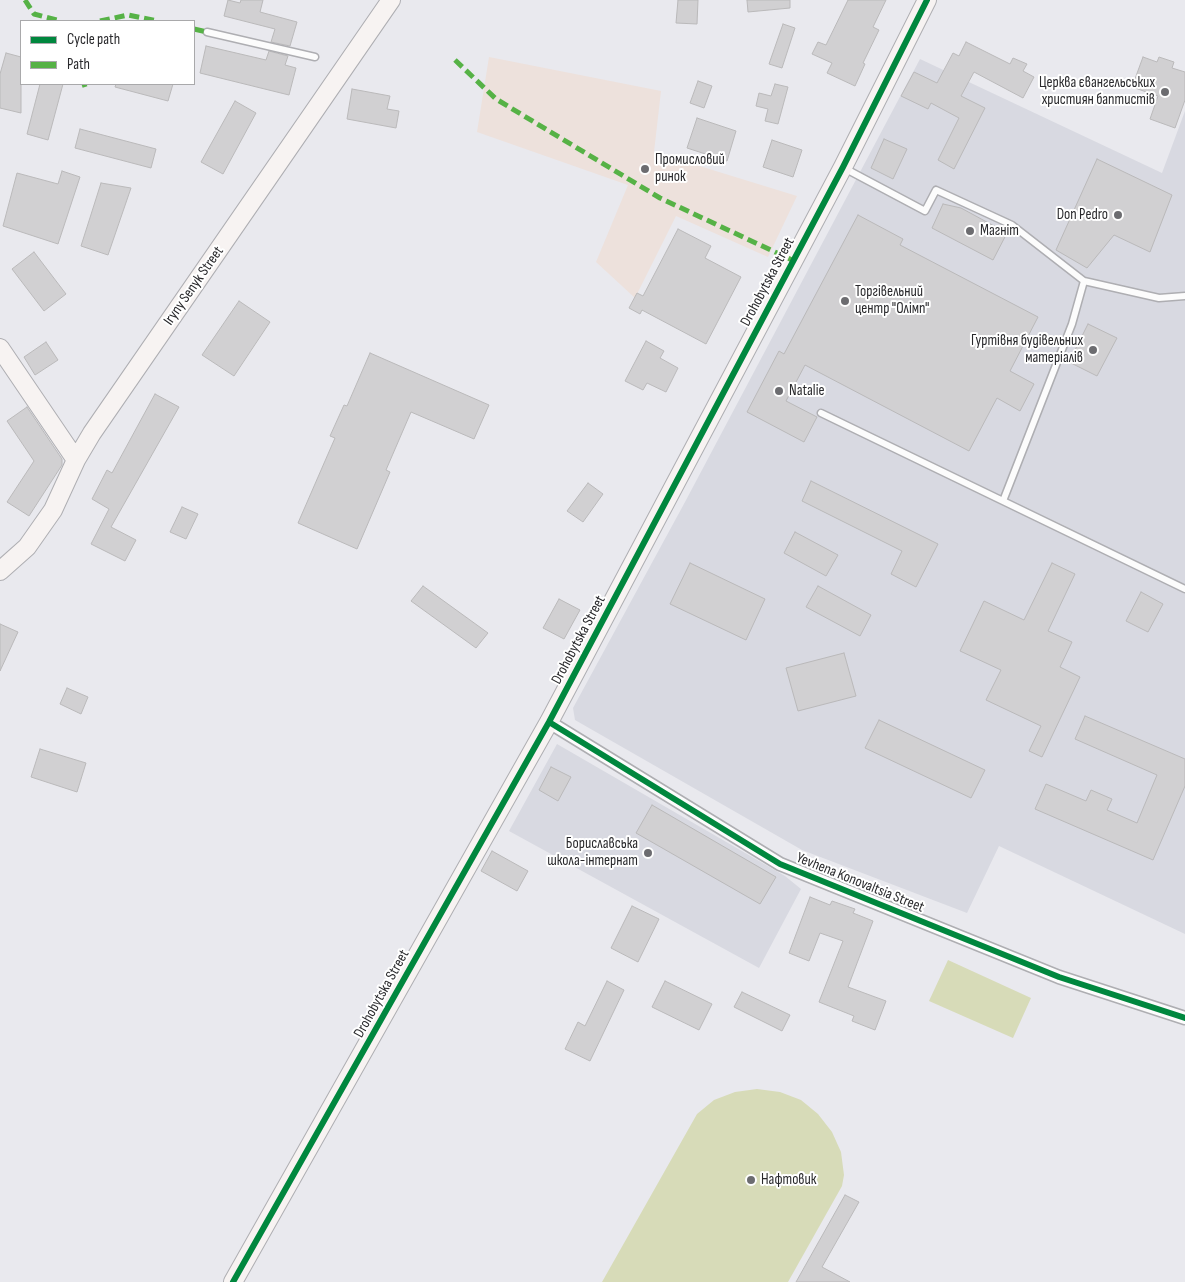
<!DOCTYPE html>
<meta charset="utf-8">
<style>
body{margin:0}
#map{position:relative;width:1185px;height:1282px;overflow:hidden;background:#e9e9ee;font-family:"Sofia Sans Condensed",sans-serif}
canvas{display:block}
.legend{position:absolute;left:20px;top:20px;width:175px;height:65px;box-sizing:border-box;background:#fff;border:1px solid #a9a9ab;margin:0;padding:6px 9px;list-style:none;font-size:15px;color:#29292c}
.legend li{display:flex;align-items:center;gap:10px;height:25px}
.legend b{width:25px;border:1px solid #a9a9ab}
</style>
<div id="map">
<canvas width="1185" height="1282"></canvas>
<ul class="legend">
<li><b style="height:6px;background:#00873e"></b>Cycle path</li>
<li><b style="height:6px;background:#56b246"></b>Path</li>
</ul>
</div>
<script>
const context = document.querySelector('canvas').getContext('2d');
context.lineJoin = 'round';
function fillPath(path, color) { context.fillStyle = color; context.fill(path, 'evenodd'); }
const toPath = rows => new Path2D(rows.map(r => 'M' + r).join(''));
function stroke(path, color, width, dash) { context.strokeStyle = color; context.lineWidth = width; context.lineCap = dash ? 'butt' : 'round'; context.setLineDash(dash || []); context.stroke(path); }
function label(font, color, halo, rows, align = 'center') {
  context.font = font + ' "Sofia Sans Condensed",sans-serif'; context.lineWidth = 4; context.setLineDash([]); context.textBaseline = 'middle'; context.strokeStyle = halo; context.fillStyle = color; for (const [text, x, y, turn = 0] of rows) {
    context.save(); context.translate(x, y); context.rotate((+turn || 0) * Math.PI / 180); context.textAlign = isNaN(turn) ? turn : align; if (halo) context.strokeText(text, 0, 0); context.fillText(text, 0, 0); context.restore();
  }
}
fillPath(toPath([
 [489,57,661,91,654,152,797,196,768,257,676,216,635,298,596,262,628,185,477,132]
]), '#ede1dc');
fillPath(toPath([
 [920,59,1162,173,1185,111,1185,934,999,846,967,913,802,850,575,720,573,708,685,502],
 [557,744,785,876,801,889,759,968,509,831]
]), '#d8d9e1');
fillPath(toPath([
 [948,960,1031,998,1013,1038,929,1001],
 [757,1089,780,1092,801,1100,818,1114,832,1132,841,1152,844,1175,842,1186,788,1282,602,1282,697,1114,714,1100,735,1092]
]), '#d7dbb8');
const building = toPath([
 [228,0,240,3,241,0,263,0,260,12,297,22,290,46,271,42,275,29,224,16,228,0],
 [678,0,698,0,697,24,676,23,678,0],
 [747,0,790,0,790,8,748,12,747,0],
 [848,0,886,0,873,27,879,30,863,63,865,64,855,86,827,73,832,63,812,54,818,42,826,45,848,0],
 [783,24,795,28,782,68,769,64,783,24],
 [966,42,1010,64,1013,58,1027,64,1023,71,1034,77,1023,98,974,72,961,96,985,108,954,169,938,160,959,118,931,103,928,109,901,96,914,72,937,83,953,53,959,56,966,42],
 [206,46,266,60,269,51,288,56,285,65,296,68,289,95,200,73,206,46],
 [6,53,21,57,21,113,0,108,0,74,6,53],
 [1143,57,1157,62,1159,57,1174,62,1172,68,1185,72,1185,100,1175,128,1150,119,1158,96,1132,87,1143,57],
 [698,81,712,86,704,108,690,103,698,81],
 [40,84,63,84,48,140,27,134,40,84],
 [116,84,173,84,168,101,115,87,116,84],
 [775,84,788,87,778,124,765,121,768,109,756,106,759,93,771,96,775,84],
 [352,89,390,96,387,109,399,111,396,128,347,119,352,89],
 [235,101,256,113,223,174,201,162,235,101],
 [697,118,736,131,727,161,687,148,697,118],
 [80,129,156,149,151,168,75,148,80,129],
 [884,139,907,149,893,179,871,168,884,139],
 [772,140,802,150,793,177,763,167,772,140],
 [1097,159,1172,195,1150,252,1114,235,1087,268,1056,250,1097,159],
 [62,171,80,177,58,244,3,226,17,173,58,184,62,171],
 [101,183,131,188,108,255,81,246,101,183],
 [943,204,961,208,1007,233,993,260,932,228,943,204],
 [858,215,903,239,900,245,1038,317,1010,371,1034,384,1020,411,997,398,969,451,805,365,786,401,817,417,804,442,747,412,779,351,784,354,858,215],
 [678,229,711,246,705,258,741,277,706,344,642,310,640,314,629,308,637,293,643,296,678,229],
 [34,252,66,294,44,311,12,269,34,252],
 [239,301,270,322,234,376,202,355,239,301],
 [1088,324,1117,338,1097,376,1069,362,1088,324],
 [646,341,664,351,660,358,678,368,666,392,647,383,643,390,625,381,646,341],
 [46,342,58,360,35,375,24,357,46,342],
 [370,353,489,405,474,439,411,412,386,470,390,472,357,549,298,523,335,438,330,436,344,405,347,406,370,353],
 [155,394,179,407,111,527,136,540,125,561,91,544,109,509,92,499,107,470,112,473,155,394],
 [27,407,62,459,62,465,29,516,7,502,34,461,7,421,27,407],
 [811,481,938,544,916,587,891,574,902,551,802,501,811,481],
 [588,483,603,494,583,522,567,511,588,483],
 [182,507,198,514,186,539,170,532,182,507],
 [795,532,838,555,826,576,784,553,795,532],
 [690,563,765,599,746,640,670,604,690,563],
 [1052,563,1075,574,1048,631,1072,642,1060,667,1080,677,1042,757,1029,751,1041,726,986,700,1001,670,960,651,984,601,1024,620,1052,563],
 [423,586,488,633,476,648,411,601,423,586],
 [818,586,871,615,860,636,806,607,818,586],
 [1141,592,1163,604,1148,632,1126,621,1141,592],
 [559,599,580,610,564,639,543,628,559,599],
 [0,624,18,632,0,671,0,624],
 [844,653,856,696,798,711,786,668,844,653],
 [67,688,88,697,81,714,60,704,67,688],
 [1085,716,1185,759,1185,786,1153,860,1035,809,1046,784,1086,801,1091,790,1112,799,1107,810,1137,823,1157,775,1075,739,1085,716],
 [879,720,985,770,971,798,865,748,879,720],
 [40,749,86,763,77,792,31,777,40,749],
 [551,767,571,777,558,801,539,790,551,767],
 [652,805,776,877,760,904,636,833,652,805],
 [492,851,528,871,517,891,481,871,492,851],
 [810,897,830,905,832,901,855,909,853,913,873,921,848,987,886,1001,875,1030,852,1021,854,1016,819,1002,843,941,820,933,809,961,789,953,810,897],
 [632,906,659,919,638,962,611,948,632,906],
 [607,981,624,990,590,1061,565,1049,578,1022,585,1026,607,981],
 [665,981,712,1004,699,1030,652,1007,665,981],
 [742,992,790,1015,782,1031,734,1007,742,992],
 [845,1195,859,1202,822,1267,850,1282,796,1282,845,1195]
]);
fillPath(building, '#d1d0d2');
stroke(building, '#bab9ba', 1);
const lane = toPath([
 [207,32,315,57],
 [844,168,925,211,936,190,1012,225,1084,281,1159,298,1185,296],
 [1084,281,1072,324,1003,501,1185,589],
 [821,413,1003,501]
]);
const street = toPath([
 [549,722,780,864,1059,977,1185,1018]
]);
const secondary = toPath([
 [0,348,76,460],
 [0,571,27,547,53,510,76,460,92,433,391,0],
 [233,1282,549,722,843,167,927,0]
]);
stroke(lane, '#aeaeb2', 9);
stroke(street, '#aeaeb2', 15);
stroke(secondary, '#aeaeb2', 20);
stroke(lane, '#fcfcfc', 6);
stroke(street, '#fcfcfc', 12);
stroke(secondary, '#f7f3f2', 18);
stroke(toPath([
 [25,0,34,14,61,21],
 [100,21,128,15,158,21],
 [194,29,207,32],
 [455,60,496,99,660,198,794,261],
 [84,84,85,87]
]), '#56b246', 5, [10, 5]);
stroke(toPath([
 [549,722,780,864,1059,977,1185,1018],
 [233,1282,549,722,843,167,927,0]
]), '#00873e', 6);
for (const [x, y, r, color] of [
 [1165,92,5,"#6c6c70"],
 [645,169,5,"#6c6c70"],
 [1118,215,5,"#6c6c70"],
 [970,231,5,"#6c6c70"],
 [845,301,5,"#6c6c70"],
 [1093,350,5,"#6c6c70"],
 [779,391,5,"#6c6c70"],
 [648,853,5,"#6c6c70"],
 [751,1180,5,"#6c6c70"]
]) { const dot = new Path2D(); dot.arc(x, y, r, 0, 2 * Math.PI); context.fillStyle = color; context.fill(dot); stroke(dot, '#fff', 2); }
label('15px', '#29292c', '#fff', [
 ["Церква євангельських",1155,83,"right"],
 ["християн баптистів",1155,100,"right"],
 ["Промисловий",655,160],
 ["ринок",655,177],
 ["Don Pedro",1108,215,"right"],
 ["Магніт",980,231],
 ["Торгівельний",855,292],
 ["центр \"Олімп\"",855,309],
 ["Гуртівня будівельних",1083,341,"right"],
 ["матеріалів",1083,358,"right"],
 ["Natalie",789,391],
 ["Бориславська",638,844,"right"],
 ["школа-інтернат",638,861,"right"],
 ["Нафтовик",761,1180]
], 'left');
label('15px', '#29292c', '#fff', [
 ["Drohobytska Street",768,282,-62],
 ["Iryny Senyk Street",194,286,-55],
 ["Drohobytska Street",579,640,-62],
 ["Yevhena Konovaltsia Street",860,883,22],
 ["Drohobytska Street",382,994,-61]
]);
</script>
